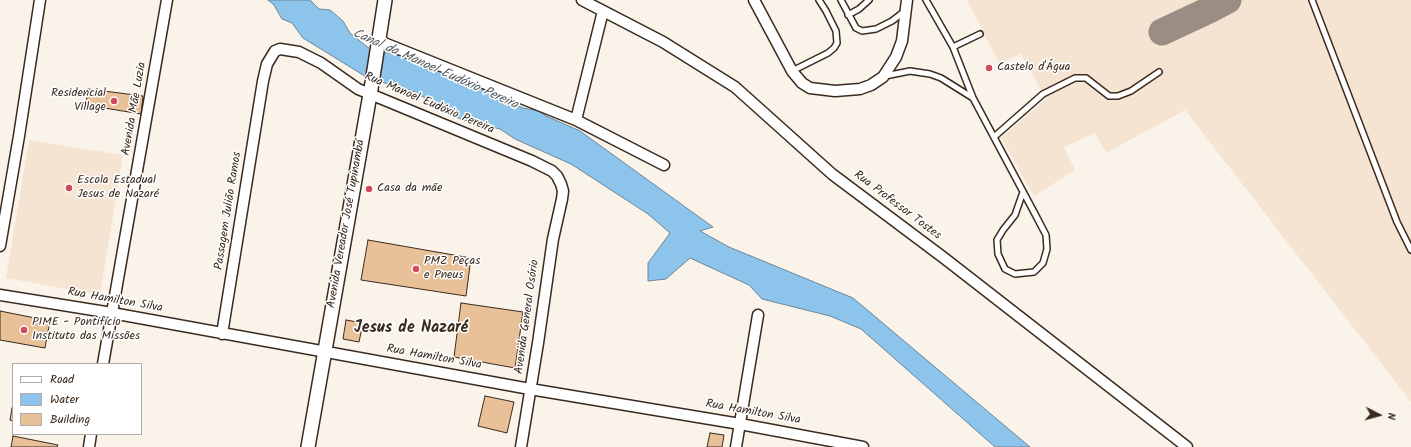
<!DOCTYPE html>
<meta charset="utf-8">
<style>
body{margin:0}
#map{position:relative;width:1411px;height:447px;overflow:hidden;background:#faf3ea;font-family:Kalam,sans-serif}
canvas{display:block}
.legend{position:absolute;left:12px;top:363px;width:130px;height:72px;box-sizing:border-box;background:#fff;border:1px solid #b1aaa5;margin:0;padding:5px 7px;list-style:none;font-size:12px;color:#3b2a1e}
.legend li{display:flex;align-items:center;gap:8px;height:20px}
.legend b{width:20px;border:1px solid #b1aaa5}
.north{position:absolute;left:1359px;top:395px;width:40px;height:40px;-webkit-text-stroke:3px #fff;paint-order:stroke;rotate:96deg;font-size:11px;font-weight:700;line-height:16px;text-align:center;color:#3b2a1e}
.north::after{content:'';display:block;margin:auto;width:14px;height:18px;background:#3b2a1e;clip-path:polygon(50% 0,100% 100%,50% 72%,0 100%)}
</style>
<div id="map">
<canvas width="1411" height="447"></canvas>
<ul class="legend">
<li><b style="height:5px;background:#fff"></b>Road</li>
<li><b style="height:11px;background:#8cc4eb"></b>Water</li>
<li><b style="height:11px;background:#e8c198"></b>Building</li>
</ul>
<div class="north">N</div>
</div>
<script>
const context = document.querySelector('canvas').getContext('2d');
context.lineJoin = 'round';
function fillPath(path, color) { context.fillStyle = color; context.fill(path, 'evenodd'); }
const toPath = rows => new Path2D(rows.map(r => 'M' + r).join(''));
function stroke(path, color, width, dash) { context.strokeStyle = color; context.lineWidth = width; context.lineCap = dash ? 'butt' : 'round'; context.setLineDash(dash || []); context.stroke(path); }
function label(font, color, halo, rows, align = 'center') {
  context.font = font + ' Kalam,sans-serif'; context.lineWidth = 3; context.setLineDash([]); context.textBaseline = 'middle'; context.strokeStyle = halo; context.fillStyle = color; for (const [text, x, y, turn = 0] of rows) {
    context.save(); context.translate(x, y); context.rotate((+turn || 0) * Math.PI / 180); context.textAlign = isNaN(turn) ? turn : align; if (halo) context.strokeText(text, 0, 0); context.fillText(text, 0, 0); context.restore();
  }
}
fillPath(toPath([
 [967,0,1411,0,1411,402,1185,110,1106,153,1095,133,1064,147,1075,170,1034,196,1001,138,1046,99,1021,54,999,63],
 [29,140,123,155,100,295,6,278]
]), '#f5e4d1');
const water = toPath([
 [268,0,310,0,319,9,330,10,343,21,350,33,370,49,417,59,501,98,523,108,539,111,546,116,580,131,713,227,700,231,729,247,853,298,1030,447,995,447,861,329,830,316,762,299,749,285,690,258,666,279,648,281,648,263,670,233,648,214,571,164,515,139,500,129,460,119,415,92,368,78,303,38,292,23,282,19,274,5,268,0]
]);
fillPath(water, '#8cc4eb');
stroke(water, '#6c8699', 1);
stroke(toPath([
 [1162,32,1209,10,1228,0]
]), '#9a8e84', 27);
const building = toPath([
 [88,89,143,96,141,114,86,105,88,89],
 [368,240,471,258,466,296,361,280,368,240],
 [461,303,523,312,515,368,454,357,461,303],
 [0,311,50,321,45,348,0,340,0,311],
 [346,320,363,323,359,342,343,339,346,320],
 [485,396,514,402,507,433,478,426,485,396],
 [12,408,13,408,13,421,10,420,12,408],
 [710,433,724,435,722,447,707,447,710,433],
 [13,436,58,445,57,447,11,447,13,436]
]);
fillPath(building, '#e8c198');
stroke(building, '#3b2a1e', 1);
const service = toPath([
 [841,0,856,28,862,31,876,29,892,21,905,11],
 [926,0,953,47,973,98,1035,214,1046,235,1047,249,1043,263,1034,272,1015,274,1005,269,998,254,997,240,1003,230,1015,215,1023,192],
 [1312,0,1397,222,1411,250],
 [848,15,859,9,869,0],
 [953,47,980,34],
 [792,71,828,53,834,48,837,43,836,31,826,11,819,0],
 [885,76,910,71,930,74,941,78,973,98],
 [994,137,1043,94,1075,78,1086,78,1109,96,1118,96,1131,91,1159,72]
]);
const minor = toPath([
 [582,0,663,42,735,87,832,174,944,258,1187,447],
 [754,0,792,71,802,83,810,88,835,91,860,89,871,85,883,77,896,57,902,41,907,0],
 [379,41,576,120,664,165],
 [576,120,603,11],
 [0,246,19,136,40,0],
 [0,295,112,313,530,389,740,424,863,447],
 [222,334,263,81,267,64,275,51,280,49,299,52,321,63,358,89,532,161,552,171,557,176,561,184,563,191,562,199,553,239,538,343,521,447],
 [103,364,167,0],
 [89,447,91,434],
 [736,447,758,315]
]);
const tertiary = toPath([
 [308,447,372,83,385,0]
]);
stroke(service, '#3b2a1e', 8);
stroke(minor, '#3b2a1e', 13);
stroke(tertiary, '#3b2a1e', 16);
stroke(service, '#fff', 5);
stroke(minor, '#fff', 10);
stroke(tertiary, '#fff', 13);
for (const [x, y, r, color] of [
 [989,68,4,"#d1495b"],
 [114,101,4,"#d1495b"],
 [69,188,4,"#d1495b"],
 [369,189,4,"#d1495b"],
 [416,269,4,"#d1495b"],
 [24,330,4,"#d1495b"]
]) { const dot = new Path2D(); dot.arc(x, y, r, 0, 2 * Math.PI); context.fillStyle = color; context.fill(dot); stroke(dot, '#fff', 1.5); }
label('12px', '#3b2a1e', '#fff', [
 ["Castelo d'Água",997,68],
 ["Residencial",106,94,"right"],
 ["Village",106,108,"right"],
 ["Escola Estadual",77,181],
 ["Jesus de Nazaré",77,195],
 ["Casa da mãe",377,189],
 ["PMZ Peças",424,262],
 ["e Pneus",424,276],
 ["PIME - Pontifício",32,323],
 ["Instituto das Missões",32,337]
], 'left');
label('12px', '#3b2a1e', '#fff', [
 ["Rua Manoel Eudóxio Pereira",429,104,23],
 ["Avenida Mãe Luzia",135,109,-80],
 ["Rua Professor Tostes",897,206,37],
 ["Passagem Julião Ramos",229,211,-81],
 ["Avenida Vereador José Tupinambá",347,224,-80],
 ["Rua Hamilton Silva",115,301,10],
 ["Avenida General Osório",528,317,-82],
 ["Rua Hamilton Silva",434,358,10],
 ["Rua Hamilton Silva",753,413,10]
]);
label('italic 13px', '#53585c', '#fff', [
 ["Canal da Manoel Eudóxio Pereira",435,70,24]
]);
label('bold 16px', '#3b2a1e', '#fff', [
 ["Jesus de Nazaré",411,329]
]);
</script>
